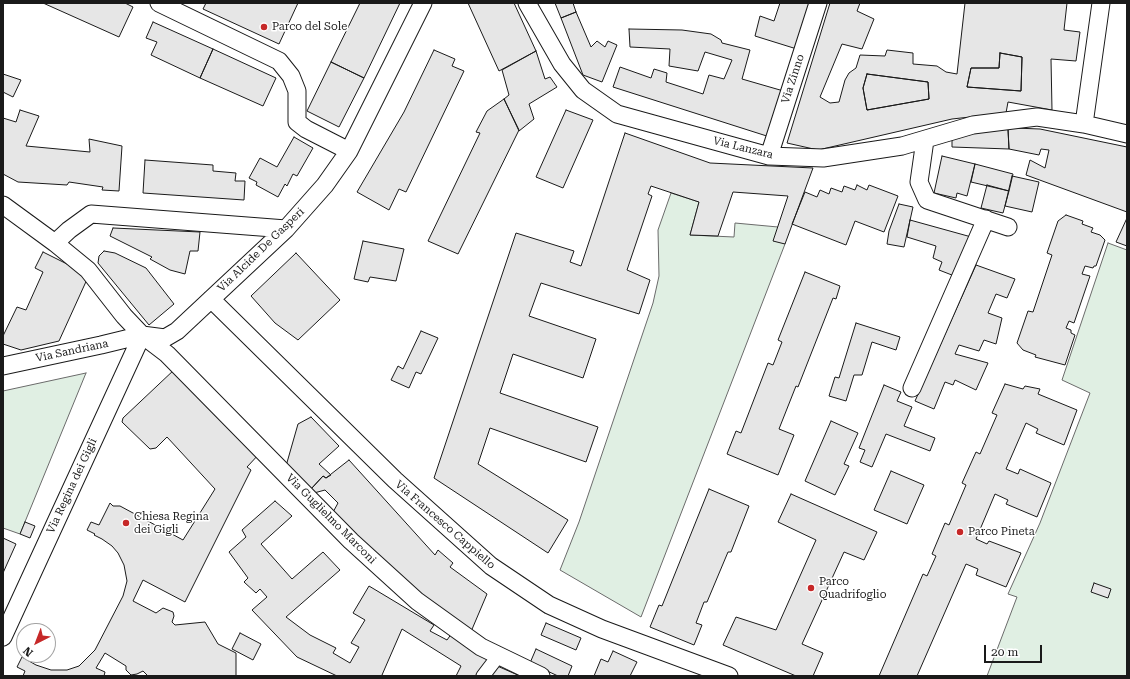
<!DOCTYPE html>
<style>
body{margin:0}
#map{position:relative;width:1130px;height:679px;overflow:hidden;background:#fff;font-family:"Roboto Serif",serif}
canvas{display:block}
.frame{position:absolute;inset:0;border:4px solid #1a1a1a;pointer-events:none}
.north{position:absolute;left:16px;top:623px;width:40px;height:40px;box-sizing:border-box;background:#fff;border:1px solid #a3a3a3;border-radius:50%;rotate:222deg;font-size:11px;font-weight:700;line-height:16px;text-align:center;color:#1a1a1a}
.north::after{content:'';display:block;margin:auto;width:14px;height:18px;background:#c62828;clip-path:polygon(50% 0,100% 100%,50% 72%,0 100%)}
.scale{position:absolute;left:984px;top:645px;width:58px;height:18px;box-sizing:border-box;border:2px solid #1a1a1a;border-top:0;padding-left:5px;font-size:12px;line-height:14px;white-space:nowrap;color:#1a1a1a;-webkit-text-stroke:3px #fff;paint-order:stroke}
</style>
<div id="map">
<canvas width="1130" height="679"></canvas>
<div class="frame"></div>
<div class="north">N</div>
<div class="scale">20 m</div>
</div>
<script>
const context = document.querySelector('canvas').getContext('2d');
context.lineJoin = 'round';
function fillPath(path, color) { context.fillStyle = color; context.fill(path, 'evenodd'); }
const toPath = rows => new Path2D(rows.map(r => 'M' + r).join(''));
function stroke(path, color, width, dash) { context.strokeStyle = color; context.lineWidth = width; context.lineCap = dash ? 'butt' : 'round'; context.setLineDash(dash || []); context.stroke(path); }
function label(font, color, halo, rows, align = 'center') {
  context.font = font + ' "Roboto Serif",serif'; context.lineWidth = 3; context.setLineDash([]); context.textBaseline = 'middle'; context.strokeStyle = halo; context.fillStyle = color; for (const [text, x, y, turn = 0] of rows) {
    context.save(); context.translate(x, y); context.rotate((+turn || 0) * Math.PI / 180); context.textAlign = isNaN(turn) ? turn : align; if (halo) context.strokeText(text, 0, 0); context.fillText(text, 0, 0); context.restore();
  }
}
const green = toPath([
 [671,193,699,202,690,235,734,237,735,223,778,227,785,244,641,617,560,570,579,522,653,303,659,276,658,230,671,193],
 [1108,243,1127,250,1127,676,987,676,1017,597,1008,594,1040,523,1090,393,1062,380,1108,243],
 [86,373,20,534,3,528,3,391,86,373]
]);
fillPath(green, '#e0efe3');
stroke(green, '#6a6a6a', 1);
const building = toPath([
 [43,3,125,3,133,7,119,37,43,3],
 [206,3,298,3,279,44,203,9,206,3],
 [360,3,400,3,364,78,331,62,360,3],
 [468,3,514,3,536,51,499,71,468,3],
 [555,3,573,3,576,12,561,18,555,3],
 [780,3,815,3,800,50,755,36,760,16,774,21,780,3],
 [830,3,860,3,857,11,874,19,862,49,842,44,820,97,830,103,839,102,845,80,849,73,856,68,860,55,885,56,887,50,913,53,913,64,937,66,946,72,957,74,965,3,1067,3,1064,30,1080,32,1076,61,1051,59,1052,110,1008,102,1006,113,952,119,818,150,787,143,830,3],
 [1000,53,1022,57,1021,91,967,87,971,68,999,68,1000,53],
 [867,74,928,82,929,99,867,110,863,88,867,74],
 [576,12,591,47,597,41,605,47,608,41,617,45,602,82,583,75,561,18,576,12],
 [153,22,213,49,200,78,151,55,157,42,146,38,153,22],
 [629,29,682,30,711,34,721,40,722,43,750,50,742,79,787,92,773,138,613,87,620,67,651,78,654,69,667,73,666,82,703,94,709,75,724,79,732,60,705,52,698,71,669,66,670,49,630,47,629,29],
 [213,49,276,78,263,106,200,78,213,49],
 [434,50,455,59,452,66,464,71,406,192,399,189,389,210,357,192,404,112,434,50],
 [536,51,545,79,550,77,557,87,529,104,534,119,519,131,504,99,509,95,502,70,536,51],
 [1000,53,1022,57,1021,91,967,87,971,68,999,68,1000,53],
 [331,62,364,78,339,127,307,111,331,62],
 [3,74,21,80,13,97,3,92,3,74],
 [867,74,928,82,929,99,867,110,863,88,867,74],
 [504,99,519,130,458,254,428,241,480,133,476,132,487,111,504,99],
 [20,110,39,116,26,146,90,152,89,139,122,146,119,191,102,190,103,187,69,182,67,185,18,182,3,174,3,118,16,122,20,110],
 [566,110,593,120,563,188,536,177,566,110],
 [1014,128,1040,129,1127,147,1127,212,1026,175,1030,160,1045,168,1049,150,1041,149,1039,155,1009,149,1008,129,1014,128],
 [1008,129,1009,149,952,147,952,140,973,132,1008,129],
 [625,133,710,163,813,168,785,244,773,241,788,196,733,192,718,236,690,235,699,202,651,186,648,194,652,196,627,270,650,280,639,314,541,283,529,316,596,339,583,378,513,354,500,393,598,427,586,462,490,428,478,464,568,520,548,553,434,478,516,233,574,251,570,262,581,266,625,133],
 [294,137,313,148,297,176,293,174,287,186,285,184,278,197,256,185,257,182,249,178,260,158,277,167,294,137],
 [942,156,975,164,967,196,957,193,956,198,934,193,942,156],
 [145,160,213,165,213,171,236,173,235,181,245,181,244,200,143,193,145,160],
 [975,164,1013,174,1009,191,971,182,975,164],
 [1012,176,1039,182,1032,212,1005,206,1012,176],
 [857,185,867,190,869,185,898,196,884,232,855,221,846,245,792,224,805,192,817,197,820,190,829,194,831,188,842,192,844,186,855,190,857,185],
 [987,185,1009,191,1003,213,981,208,987,185],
 [899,204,913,207,904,247,887,244,889,231,899,204],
 [1066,215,1083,221,1082,224,1093,228,1091,232,1100,235,1105,240,1096,266,1094,266,1093,268,1085,266,1082,274,1090,276,1074,323,1069,321,1066,328,1071,330,1071,333,1075,335,1065,365,1035,357,1036,355,1023,350,1017,343,1028,311,1033,312,1052,255,1047,253,1058,221,1066,215],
 [1127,218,1127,246,1116,242,1127,218],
 [910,220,975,238,957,277,939,270,942,262,933,258,936,246,907,237,910,220],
 [113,228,200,232,198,251,190,251,185,274,170,270,150,259,152,257,110,236,113,228],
 [363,241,404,249,396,281,370,277,368,282,354,279,363,241],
 [104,251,115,253,146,268,174,304,149,325,98,263,99,256,104,251],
 [43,252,89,275,59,341,21,350,3,344,3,336,17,307,26,310,43,272,35,268,43,252],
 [296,253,340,300,298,340,275,323,251,296,296,253],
 [976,265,1015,279,1007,298,996,294,988,313,1002,318,996,344,984,340,979,351,959,345,955,354,988,363,976,390,955,380,953,385,945,382,934,409,915,401,976,265],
 [805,272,840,286,836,299,833,298,798,387,796,386,779,429,794,435,778,475,727,454,736,431,741,433,768,363,773,365,782,342,778,340,805,272],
 [856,323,900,337,896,350,872,342,862,375,854,375,846,401,829,396,835,377,839,378,856,323],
 [421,331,438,338,421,374,416,372,409,388,391,380,398,366,403,369,421,331],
 [175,369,260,453,247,467,251,470,185,602,143,580,133,601,156,613,163,608,173,612,174,616,172,622,175,625,205,622,218,644,236,653,236,676,148,676,143,671,137,674,131,675,126,670,126,666,105,653,96,668,105,672,104,676,23,676,25,671,17,667,22,657,36,665,51,670,67,670,79,666,95,650,123,596,127,581,124,565,118,553,112,546,102,539,94,535,95,534,87,530,91,522,99,525,110,503,113,506,120,506,183,540,215,489,167,437,156,448,150,449,122,422,123,418,175,369],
 [1005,384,1023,389,1025,386,1040,389,1038,394,1077,410,1064,445,1036,433,1038,429,1026,423,1006,469,1018,474,1020,469,1051,483,1037,517,1006,504,1008,500,995,494,976,539,987,544,989,541,1021,553,1006,587,976,575,978,569,966,564,917,676,879,676,923,574,927,576,936,556,932,554,945,523,949,525,966,485,962,483,976,452,980,454,997,415,992,413,1005,384],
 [884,385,901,392,897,401,912,407,904,426,935,438,930,451,886,434,872,467,860,462,865,450,859,448,884,385],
 [311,417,339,446,319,464,331,475,326,478,323,476,311,489,286,466,298,424,311,417],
 [831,421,858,433,844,464,849,466,835,495,805,481,831,421],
 [349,460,435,555,438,550,453,563,450,567,487,594,470,634,420,599,332,514,338,503,325,490,314,493,311,489,323,476,326,478,349,460],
 [891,471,924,485,907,524,874,510,891,471],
 [709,489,749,506,731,552,728,552,707,602,704,602,696,623,702,625,694,645,650,627,659,605,662,606,709,489],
 [791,494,877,532,864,560,844,552,802,644,823,653,813,676,796,676,723,645,736,617,776,630,816,540,778,522,791,494],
 [275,501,292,516,261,544,292,579,323,552,340,570,286,617,310,635,336,648,333,653,350,663,359,647,351,643,365,620,353,613,369,586,434,625,430,631,447,640,452,633,490,661,479,676,456,676,461,666,402,629,382,675,384,676,337,676,297,657,252,610,267,597,260,589,256,593,244,582,248,578,229,552,246,537,242,530,275,501],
 [25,522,35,526,30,538,20,534,25,522],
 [3,538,16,544,3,573,3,538],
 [1094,583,1111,589,1108,598,1091,592,1094,583],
 [546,623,581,638,576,650,541,635,546,623],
 [240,633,261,644,253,660,232,649,240,633],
 [536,649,572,666,568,676,558,676,530,663,536,649],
 [613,651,637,662,630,676,594,676,601,659,608,662,613,651],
 [495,665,520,676,487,676,495,665]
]);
fillPath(building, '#e6e6e6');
stroke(building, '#1a1a1a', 1);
const pedestrian = toPath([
 [483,676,499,655]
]);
const minor = toPath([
 [159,3,279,61,291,76,297,91,297,122,306,129,349,151],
 [527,3,562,64,583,90,617,114,769,156,823,158,902,146,973,125,1037,117,1084,124,1127,134],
 [1084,124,1101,3],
 [925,140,919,182,927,200,1008,227],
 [769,156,818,3],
 [3,205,55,243,88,270,124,316,142,335,167,354,351,541,417,601,481,647,541,676],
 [55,243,69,230,91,214,286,229],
 [211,299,395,480,491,566,549,605,602,629,729,676],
 [3,366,101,345,142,335,165,338,177,331,286,229,325,185,349,151,423,3],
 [912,388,986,219],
 [3,637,142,335]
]);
stroke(pedestrian, '#1a1a1a', 15);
stroke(minor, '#1a1a1a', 19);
stroke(pedestrian, '#fff', 13);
stroke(minor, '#fff', 17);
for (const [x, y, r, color] of [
 [264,27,4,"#c62828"],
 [126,523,4,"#c62828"],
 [960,532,4,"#c62828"],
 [811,588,4,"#c62828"]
]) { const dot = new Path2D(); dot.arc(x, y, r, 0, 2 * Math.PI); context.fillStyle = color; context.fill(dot); stroke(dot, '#fff', 1.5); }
label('11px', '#1a1a1a', '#fff', [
 ["Parco del Sole",272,27],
 ["Chiesa Regina",134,517],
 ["dei Gigli",134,530],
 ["Parco Pineta",968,532],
 ["Parco",819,582],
 ["Quadrifoglio",819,595]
], 'left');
label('11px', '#1a1a1a', '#fff', [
 ["Via Zinno",793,79,-72],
 ["Via Lanzara",743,148,14],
 ["Via Alcide De Gasperi",261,250,-44],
 ["Via Sandriana",72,351,-12],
 ["Via Regina dei Gigli",72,486,-65],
 ["Via Guglielmo Marconi",331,519,45],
 ["Via Francesco Cappiello",445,525,41]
]);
</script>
